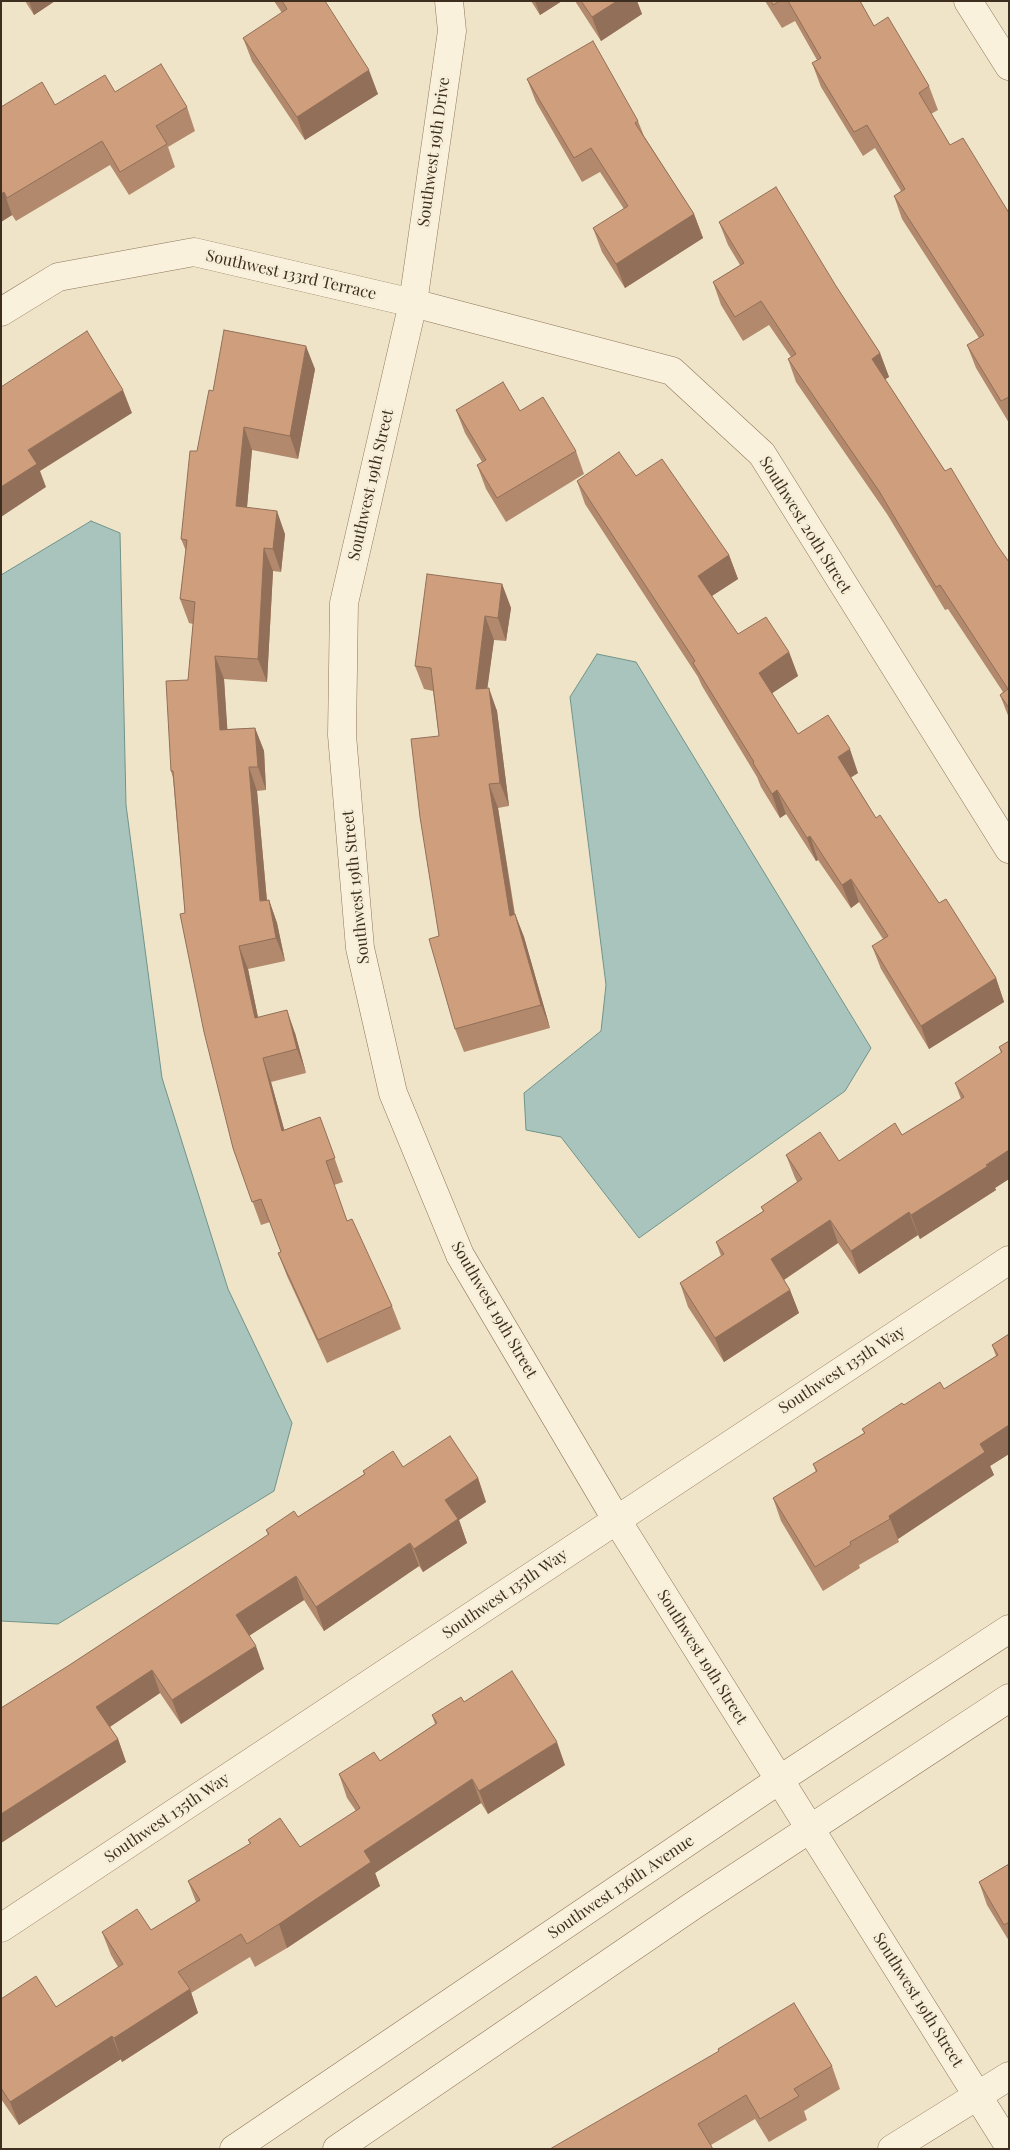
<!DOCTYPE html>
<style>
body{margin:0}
#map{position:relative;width:1010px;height:2150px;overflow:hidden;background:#f0e4c8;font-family:"Playfair Display",serif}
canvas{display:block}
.frame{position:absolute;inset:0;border:2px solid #3d2e20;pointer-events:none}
</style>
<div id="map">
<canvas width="1010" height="2150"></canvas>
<div class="frame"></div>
</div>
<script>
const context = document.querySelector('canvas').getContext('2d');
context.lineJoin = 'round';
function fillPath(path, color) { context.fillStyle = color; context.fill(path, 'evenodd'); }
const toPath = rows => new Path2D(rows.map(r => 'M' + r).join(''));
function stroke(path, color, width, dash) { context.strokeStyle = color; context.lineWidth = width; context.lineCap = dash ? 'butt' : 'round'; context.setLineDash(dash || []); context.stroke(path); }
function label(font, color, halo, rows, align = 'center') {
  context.font = font + ' "Playfair Display",serif'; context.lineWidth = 5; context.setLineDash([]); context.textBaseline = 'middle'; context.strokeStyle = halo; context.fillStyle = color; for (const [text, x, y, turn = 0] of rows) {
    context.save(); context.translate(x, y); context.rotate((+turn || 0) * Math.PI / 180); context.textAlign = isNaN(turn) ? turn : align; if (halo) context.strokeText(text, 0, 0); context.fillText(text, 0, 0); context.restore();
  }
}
const water = toPath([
 [91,521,120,533,126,805,162,1078,228,1289,292,1423,274,1491,58,1624,1,1621,1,575,91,521],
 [597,654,636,662,871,1048,845,1091,639,1238,561,1137,526,1130,524,1093,601,1031,606,985,570,697,597,654]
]);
fillPath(water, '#a9c4bc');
stroke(water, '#6f938a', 1);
const minor = toPath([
 [449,1,452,31,413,303,344,603,342,735,360,948,393,1093,460,1255,616,1519,1009,2146],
 [968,1,1009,66],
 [1,312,58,277,194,252,413,303,672,371,762,454,1009,849],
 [1,1928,1009,1260],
 [234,2149,779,1780,1009,1629],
 [337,2149,694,1905,1009,1698],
 [892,2149,1009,2076]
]);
stroke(minor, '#8d765c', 29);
stroke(minor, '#faf1dc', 28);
fillPath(toPath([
 [25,1,55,1,34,15],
 [274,1,325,1,378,94,305,140,252,61,243,38,282,13],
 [531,1,562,1,540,15],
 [575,1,637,1,642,14,601,41],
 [765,1,860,1,874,26,929,86,938,110,931,114,950,145,1002,203,1009,213,1009,423,976,368,967,345,979,338,902,219,894,196,901,191,875,148,863,156,821,87,812,63,817,60,795,21,782,28],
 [527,79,638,121,644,136,694,214,703,238,625,288,602,252,593,228,624,209,600,172,582,182,536,102],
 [115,92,187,107,195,131,168,147,175,167,129,195,110,165,16,221,12,215,1,222,1,107,55,105],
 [719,222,836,286,880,353,889,377,885,379,945,471,1009,562,1009,718,1000,695,1003,692,948,609,945,610,887,514,796,382,788,359,791,357,769,325,743,341,721,305,713,282,740,265,728,245],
 [315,369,298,459,252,450,247,507,285,534,281,572,273,571,267,682,224,679,227,729,255,728,264,751,266,790,257,791,267,900,269,900,277,923,285,961,248,969,258,1017,295,1033,306,1073,271,1082,284,1130,320,1117,343,1182,334,1185,347,1221,392,1306,401,1329,327,1363,287,1276,278,1253,281,1252,270,1222,261,1225,233,1148,185,913,173,778,171,771,188,680,193,624,189,623,180,599,186,551,181,539,197,451],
 [456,410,520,411,576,451,584,474,506,522,486,489,477,465,482,462,465,433],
 [636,476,729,555,738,579,712,596,738,634,789,652,798,676,772,693,798,734,858,773,851,777,876,818,939,903,996,978,1004,1002,929,1049,881,969,872,946,883,939,859,902,851,908,818,860,816,861,786,814,780,818,761,787,757,777,702,686,698,677,585,504,577,481],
 [502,584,511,608,506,641,494,640,487,688,497,711,509,806,498,808,515,914,524,937,550,1028,464,1052,455,1029,439,936,439,736,433,691,424,689,415,666],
 [1009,1041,1009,1179,995,1188,996,1190,920,1239,918,1235,859,1274,838,1243,784,1280,790,1290,799,1313,724,1362,688,1307,680,1283,721,1256,716,1242,763,1211,761,1207,797,1182,795,1178,786,1155,839,1161,902,1135,961,1099,955,1083,1001,1053,999,1047],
 [1009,1334,1009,1454,990,1466,994,1475,898,1539,899,1542,859,1565,860,1568,823,1591,781,1521,773,1498,816,1472,813,1464,864,1433,862,1429,904,1405,944,1389,996,1356,992,1345],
 [403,1467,478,1478,486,1502,459,1520,467,1543,423,1572,419,1566,324,1631,304,1600,249,1636,264,1669,181,1724,160,1693,110,1727,118,1739,126,1762,1,1843,1,1708,68,1666,268,1535,266,1530,298,1517,364,1474,363,1471],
 [464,1702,565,1765,488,1814,481,1803,375,1873,380,1886,287,1948,255,1967,250,1957,191,1993,198,2013,122,2062,121,2059,19,2125,1,2099,1,1999,56,2007,118,1967,111,1955,102,1932,151,1930,196,1902,188,1881,250,1844,248,1840,300,1847,356,1811,347,1798,339,1774,380,1761,435,1724,432,1715],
 [1009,1864,1009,1941,987,1905,979,1882],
 [832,2066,840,2089,804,2111,807,2120,769,2142,755,2119,711,2145,550,2149]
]), '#b2896c');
fillPath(toPath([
 [29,1,55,1,34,15],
 [535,1,562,1,540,15],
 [617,1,637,1,642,14,601,41,592,17],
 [369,70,378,94,305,140,297,117],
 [4,192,12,215,1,222,1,194],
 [694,214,703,238,625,288,616,264],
 [306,346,315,369,298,459,290,436],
 [880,353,889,377,881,382,872,359],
 [123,390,132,413,40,471,46,487,1,517,1,487,28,450],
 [244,427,252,450,245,530,236,506],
 [277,511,285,534,281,572,273,549],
 [264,548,273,571,267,682,258,659],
 [729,555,738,579,707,599,698,576],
 [502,584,511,608,506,641,498,618],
 [485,616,494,640,484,713,476,689],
 [789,652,798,676,768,696,759,673],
 [215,656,224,679,229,753,220,730],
 [489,688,497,711,509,806,500,783],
 [255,728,264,751,266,790,258,767],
 [850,749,858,773,847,780,838,757],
 [249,767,257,791,269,925,260,901],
 [489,784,498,808,518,939,510,916],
 [777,790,786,814,780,818,772,794],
 [810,836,818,860,816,861,807,838],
 [851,879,859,902,851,908,842,885],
 [269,900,277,923,285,961,276,938],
 [515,914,524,937,550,1028,541,1005],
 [239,946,248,969,263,1042,255,1018],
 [996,978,1004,1002,929,1049,921,1026],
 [287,1010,295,1033,306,1073,297,1049],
 [263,1058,271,1082,291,1154,282,1131],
 [1009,1150,1009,1179,995,1188,996,1190,920,1239,911,1215],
 [909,1212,918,1235,859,1274,851,1251],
 [830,1220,838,1243,779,1283,771,1259],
 [790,1290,799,1313,724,1362,715,1338],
 [1009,1425,1009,1454,990,1466,994,1475,898,1539,889,1516,980,1444],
 [478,1478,486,1502,459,1520,467,1543,423,1572,414,1549,445,1500],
 [410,1543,419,1566,324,1631,316,1607],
 [296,1576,304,1600,244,1639,236,1615],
 [256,1646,264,1669,181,1724,172,1700],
 [152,1670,160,1693,105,1730,96,1707],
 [118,1739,126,1762,1,1843,1,1814],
 [557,1742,565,1765,488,1814,479,1791],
 [472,1779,481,1803,375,1873,380,1886,287,1948,279,1924,364,1851],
 [190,1989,198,2013,122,2062,114,2038],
 [112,2036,121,2059,19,2125,10,2102]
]), '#916f58');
const building = toPath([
 [282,1,325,1,369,70,297,117,243,38,287,9,282,1],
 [581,1,617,1,592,17,581,1],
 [771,1,780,1,773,5,771,1],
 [788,1,860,1,874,26,888,17,929,86,919,93,950,145,963,138,1009,213,1009,397,1001,401,967,345,984,335,894,196,905,189,867,125,854,132,812,63,821,58,788,1],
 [593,41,638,121,635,123,694,214,616,264,593,228,628,206,591,148,574,158,527,79,593,41],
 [161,64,187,107,156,126,167,144,120,172,102,141,7,198,4,192,1,194,1,107,42,82,55,105,105,75,115,92,161,64],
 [776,187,836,286,880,353,872,359,945,471,951,468,997,545,1009,562,1009,708,1000,695,1008,689,940,585,936,587,879,491,788,359,796,354,761,301,735,317,713,282,744,263,719,222,776,187],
 [224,330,306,346,290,436,244,427,236,506,277,511,273,549,264,548,258,659,215,656,220,730,255,728,258,767,249,767,260,901,269,900,276,938,239,946,255,1018,287,1010,297,1049,263,1058,282,1131,320,1117,335,1158,326,1161,347,1221,352,1219,392,1306,318,1340,278,1253,281,1252,261,1199,252,1202,233,1148,204,1032,180,914,185,913,173,771,171,771,166,681,188,680,195,602,180,599,187,540,181,539,190,451,197,451,209,390,213,391,224,330],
 [87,331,123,390,28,450,37,464,1,487,1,387,87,331],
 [503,382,520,411,543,397,576,451,497,498,477,465,486,460,456,410,503,382],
 [619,452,636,476,662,459,729,555,698,576,738,634,766,617,789,652,759,673,798,734,828,715,850,749,838,757,876,818,880,815,939,903,946,899,996,978,921,1026,872,946,888,936,851,879,842,885,810,836,807,838,777,790,772,794,753,763,754,762,693,663,695,661,577,481,619,452],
 [427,574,502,584,498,618,485,616,476,689,489,688,500,783,489,784,510,916,515,914,541,1005,455,1029,429,939,439,936,420,817,411,739,439,736,431,668,415,666,427,574],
 [1009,1041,1009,1150,986,1165,988,1166,911,1215,909,1212,851,1251,830,1220,771,1259,790,1290,715,1338,680,1283,724,1254,716,1242,764,1211,761,1207,802,1179,786,1155,820,1132,839,1161,895,1123,902,1135,964,1097,955,1083,1002,1052,999,1047,1009,1041],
 [1009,1334,1009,1425,980,1444,985,1452,889,1516,890,1519,850,1542,851,1545,815,1567,773,1498,817,1471,813,1464,865,1433,862,1429,902,1403,904,1405,940,1382,944,1389,998,1355,992,1345,1009,1334],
 [450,1436,478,1478,445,1500,458,1519,414,1549,410,1543,316,1607,296,1576,236,1615,256,1646,172,1700,152,1670,96,1707,118,1739,1,1814,1,1708,68,1666,269,1534,266,1530,294,1511,298,1517,365,1474,363,1471,393,1451,403,1467,450,1436],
 [512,1671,557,1742,479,1791,472,1779,364,1851,371,1862,279,1924,247,1944,241,1934,178,1972,190,1989,114,2038,112,2036,10,2102,1,2088,1,1999,36,1976,56,2007,123,1964,102,1932,137,1909,151,1930,200,1900,188,1881,251,1843,248,1840,280,1818,300,1847,360,1808,339,1774,374,1752,380,1761,437,1723,432,1715,461,1697,464,1702,512,1671],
 [1009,1864,1009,1922,1004,1925,979,1882,1009,1864],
 [794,2003,832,2066,794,2089,799,2096,760,2119,746,2095,698,2124,713,2149,550,2149,719,2051,718,2049,794,2003]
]);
fillPath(building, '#cf9f7d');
stroke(building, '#916f58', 1);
label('16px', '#3d2e20', '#f7eed8', [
 ["Southwest 19th Drive",434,152,-82],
 ["Southwest 133rd Terrace",291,275,13],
 ["Southwest 19th Street",371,485,-77],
 ["Southwest 20th Street",805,525,58],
 ["Southwest 19th Street",356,887,-96],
 ["Southwest 19th Street",494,1310,60],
 ["Southwest 135th Way",842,1370,-33],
 ["Southwest 135th Way",505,1594,-34],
 ["Southwest 19th Street",702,1657,58],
 ["Southwest 135th Way",167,1818,-34],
 ["Southwest 136th Avenue",621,1887,-34],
 ["Southwest 19th Street",918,2000,58]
]);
</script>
